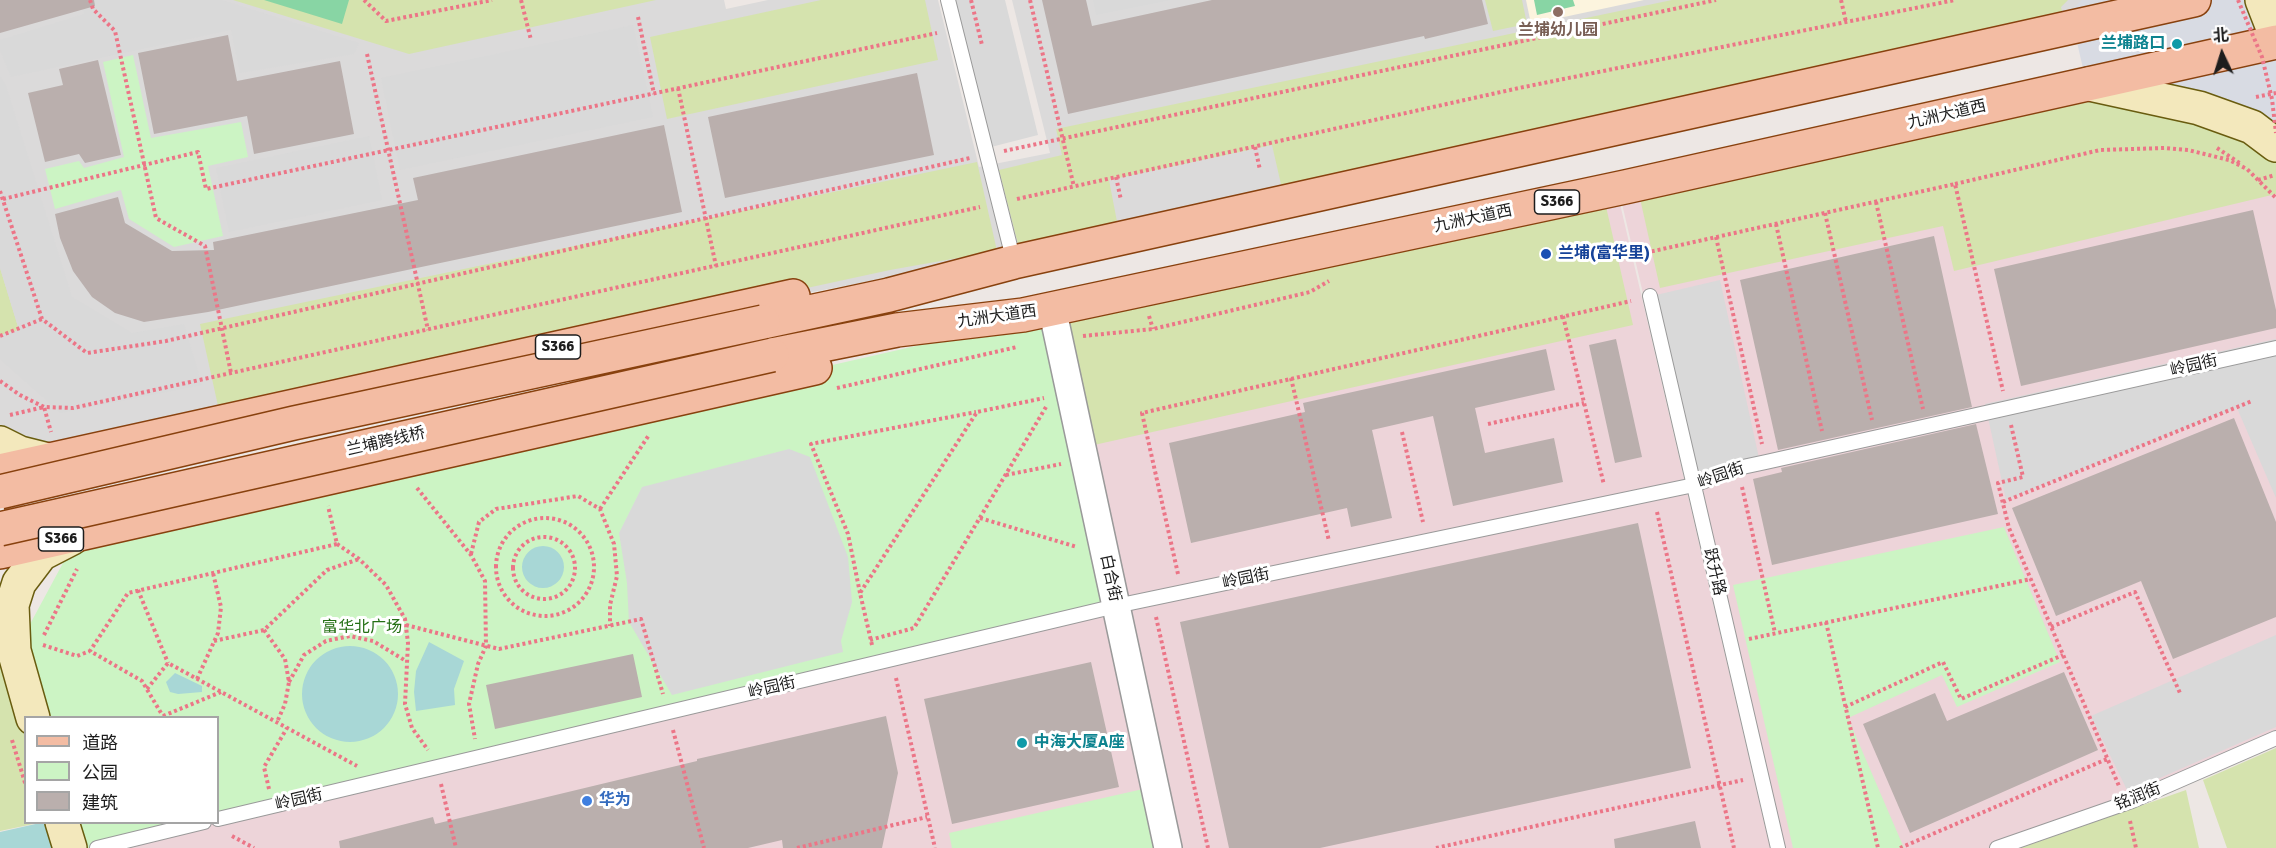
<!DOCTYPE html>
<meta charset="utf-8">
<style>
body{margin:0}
#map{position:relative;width:2276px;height:848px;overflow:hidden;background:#ede7e4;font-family:Signika,"Noto Sans SC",sans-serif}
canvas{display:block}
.legend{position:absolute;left:24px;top:716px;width:195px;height:108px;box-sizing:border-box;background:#fff;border:2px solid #a5a5a5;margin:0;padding:8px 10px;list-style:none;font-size:18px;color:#1d1d1d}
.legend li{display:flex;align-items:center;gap:12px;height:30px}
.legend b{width:30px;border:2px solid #a5a5a5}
.north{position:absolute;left:2192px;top:24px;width:60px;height:60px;-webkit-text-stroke:4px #fff;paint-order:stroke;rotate:356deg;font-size:16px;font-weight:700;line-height:24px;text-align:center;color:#1d1d1d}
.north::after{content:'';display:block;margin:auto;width:21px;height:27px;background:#1d1d1d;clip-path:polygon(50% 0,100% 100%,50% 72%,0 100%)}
</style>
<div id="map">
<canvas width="2276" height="848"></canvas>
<ul class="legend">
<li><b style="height:8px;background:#f3bca3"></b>道路</li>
<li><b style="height:16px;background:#ccf4c4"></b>公园</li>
<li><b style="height:16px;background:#baafad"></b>建筑</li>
</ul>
<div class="north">北</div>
</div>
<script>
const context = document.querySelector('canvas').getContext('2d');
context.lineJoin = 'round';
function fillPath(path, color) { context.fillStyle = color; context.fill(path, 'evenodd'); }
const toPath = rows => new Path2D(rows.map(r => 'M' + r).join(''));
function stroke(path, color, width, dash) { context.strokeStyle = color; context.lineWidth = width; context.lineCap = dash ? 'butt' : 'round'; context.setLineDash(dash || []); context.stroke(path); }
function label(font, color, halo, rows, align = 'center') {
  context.font = font + ' Signika,"Noto Sans SC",sans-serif'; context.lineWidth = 6; context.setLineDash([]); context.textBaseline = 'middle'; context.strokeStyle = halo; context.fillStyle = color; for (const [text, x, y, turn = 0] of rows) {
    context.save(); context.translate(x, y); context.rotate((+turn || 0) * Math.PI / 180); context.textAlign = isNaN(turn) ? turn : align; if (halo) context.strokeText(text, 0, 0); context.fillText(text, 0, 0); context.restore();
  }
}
fillPath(toPath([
 [0,0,724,0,726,9,768,0,938,0,979,167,1050,153,1012,0,2099,0,2075,26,1014,261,887,278,759,302,48,460,0,443]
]), '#dbdada');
fillPath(toPath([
 [2276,149,2276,738,2132,798,1989,848,1773,848,1619,191],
 [1617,191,1770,848,1170,848,1055,316],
 [1115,607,1167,848,102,848,218,822]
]), '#edd4d9');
fillPath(toPath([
 [1526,0,1644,0,1531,24]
]), '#fcf4de');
fillPath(toPath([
 [233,0,656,0,409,54],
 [821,0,925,0,938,60,667,119,650,37],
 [1485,0,1522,0,1527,24,1493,31],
 [1672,0,2068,0,2061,7,2065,22,1283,193,1272,145,1109,180,1119,232,1020,252,999,170,1062,155,1056,129],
 [2087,95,2248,138,2276,161,2276,194,1954,271,1943,226,1660,288,1639,194],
 [977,162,997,251,890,270,220,415,200,324],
 [1605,202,1633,325,1094,445,1066,323],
 [0,268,19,330,0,335],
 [0,632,26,718,26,822,38,823,0,831],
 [2276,748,2276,848,2227,848,2203,780],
 [2186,790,2199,848,2020,848]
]), '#d5e3ae');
fillPath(toPath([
 [133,55,151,138,241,122,248,157,208,166,223,236,174,247,129,219,121,190,55,209,45,169,79,161,84,168,124,157,103,62],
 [1052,315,1115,606,218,819,218,718,33,717,15,652,77,537],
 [2004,527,2060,662,1957,707,1942,675,1848,718,1904,848,1793,848,1733,585],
 [1143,789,1157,848,952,848,949,833],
 [63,823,201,823,94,848,71,848]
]), '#ccf4c4');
fillPath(toPath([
 [264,0,349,0,342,24],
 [1534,0,1573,0,1575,6,1537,15]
]), '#88d5a4');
fillPath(toPath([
 [80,0,222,0,359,43,354,54,240,73,231,30,11,77,0,50,0,40,84,14],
 [955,0,1005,0,1038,135,991,147],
 [1093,0,1171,0,1096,15],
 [633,25,653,117,400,170,381,78],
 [0,76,6,86,72,297,132,333,184,324,202,385,61,413,0,359,0,335,19,330,0,268],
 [369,136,382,200,229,232,216,168],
 [1720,280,1759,458,1697,473,1656,295],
 [2276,339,2276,498,2237,408,2006,500,1985,404],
 [789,449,810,457,848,557,852,602,841,641,843,652,672,695,629,622,627,583,619,533,642,487],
 [2276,635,2276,727,2128,792,2091,716]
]), '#d9d9d9');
fillPath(toPath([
 [2082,0,2276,0,2276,135,2085,77,2070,12]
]), '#d8dbe3');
fillPath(toPath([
 '522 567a21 21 0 1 1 42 0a21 21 0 1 1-42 0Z',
 [429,642,464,661,454,689,455,705,416,711,414,692,416,671],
 '302 694a48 48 0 1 1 96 0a48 48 0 1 1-96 0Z',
 [175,673,202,686,202,692,178,694,170,692,166,682],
 [40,823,62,823,69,848,0,848,0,832]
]), '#a8d7d6');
fillPath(toPath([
 [0,0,94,0,95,6,0,33],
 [1042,0,1086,0,1092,26,1212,0,1482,0,1488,24,1425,39,1424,36,1068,114],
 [228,35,237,81,340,61,354,134,254,154,247,116,154,134,138,53],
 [98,60,121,155,85,163,79,154,45,162,28,93,63,85,59,69],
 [917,73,934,155,725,198,708,117],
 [664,125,682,212,208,312,144,322,115,313,92,297,73,271,60,238,55,214,118,197,125,223,172,251,214,250,213,242,418,200,413,178],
 [2253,210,2276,310,2276,328,2021,386,1994,269],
 [1934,236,1972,407,1778,450,1740,280],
 [1616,339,1642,457,1615,463,1589,345],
 [1546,349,1555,390,1475,408,1485,453,1554,438,1563,482,1453,506,1433,416,1372,430,1392,518,1351,527,1347,508,1191,543,1169,443,1305,412,1303,403],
 [2234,418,2276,522,2276,617,2173,659,2141,581,2056,616,2012,508],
 [1976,424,1998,514,1772,565,1753,479,1782,472,1781,468],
 [1638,523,1691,768,1320,848,1229,848,1180,622],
 [633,654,642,697,495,729,486,685],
 [1091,662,1119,787,952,824,924,699],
 [2064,672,2098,750,1910,833,1863,724,1935,693,1947,721],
 [886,716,898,773,882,848,783,848,782,840,748,848,340,848,339,841,433,817,435,824,697,761,697,759],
 [1695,821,1701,848,1615,848,1614,839]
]), '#baafad');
const lane = toPath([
 [948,0,1014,262],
 [1650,296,1778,848],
 [218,819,1116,606,1694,485,1738,468,1766,462,2276,348],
 [97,848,204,822],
 [1997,848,2132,801,2276,738]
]);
const street = toPath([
 [1052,308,1168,848]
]);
const secondary = toPath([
 [2262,0,2276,36],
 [2089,84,2199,108,2252,127,2276,145],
 [0,443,20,453,48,460],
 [9,633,33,718],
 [14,652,12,605,19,583,41,554,72,538],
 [62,822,70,848]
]);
const primary = toPath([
 [763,322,889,295,1014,262,2194,0],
 [772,355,897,330,1023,315,1625,187,2276,42],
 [0,471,793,296],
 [0,552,815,368]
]);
stroke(lane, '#9a9a9a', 16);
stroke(street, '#9a9a9a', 30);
stroke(secondary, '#695c0f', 36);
stroke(primary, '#88410e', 36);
stroke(toPath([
 [90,0,93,9,115,31,156,218,205,246,231,373],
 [364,0,386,21,492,0],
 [521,0,531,40],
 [971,0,982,45],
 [1030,0,1074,187],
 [1841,0,1846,22],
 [638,17,654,94],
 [367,54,428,330],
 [678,88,716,266],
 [2256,97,2276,93],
 [1255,147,1260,170],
 [2217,148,2241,164],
 [1004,151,1716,0],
 [1116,177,1121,200],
 [2258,180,2275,175],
 [1955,184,2100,150,2165,148,2188,150,2229,160,2247,169,2276,198],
 [0,191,42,319,87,353,166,341,970,158],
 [3,199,198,152,206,189,937,33],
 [1017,199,1519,88,1955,0],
 [1876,202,1923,409],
 [1825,213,1872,420],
 [1776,224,1822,431],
 [1716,237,1762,444],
 [1640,254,1955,184,2003,391],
 [1149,316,1153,329],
 [1563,316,1604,485],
 [0,336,42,319],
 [1083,336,1153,329,1310,292,1329,281],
 [1291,378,1329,541],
 [0,381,20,395,44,407,73,408,980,207],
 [837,388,1017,347],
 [10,415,44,407,51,432],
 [1488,424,1584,403],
 [2011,425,2023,477,1998,483,2009,528,2119,786],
 [1402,432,1423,522],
 [1006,475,1061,464],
 [1742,487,1775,633],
 [417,488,471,555,485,581,486,646,478,664,469,704,475,739],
 [2003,502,2252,401],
 [600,509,649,435],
 [1657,512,1734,848],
 [980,518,1077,547],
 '496 567a49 49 0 1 1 98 0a49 49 0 1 1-98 0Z',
 '513 568a31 31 0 1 1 62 0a31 31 0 1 1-62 0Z',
 [337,544,359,559,386,585,405,619,408,643,405,704,412,728,428,750],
 [471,554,479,522,496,509,578,496,600,509,614,544,617,576,610,605,610,626],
 [1178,574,1142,413,1631,301],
 [138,590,168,663],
 [860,593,848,534,811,444,976,412],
 [1156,617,1208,848],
 [1826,622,1878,848],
 [406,625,499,649,641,619,663,694],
 [2051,627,2135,592,2180,693],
 [264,630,285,659,289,682,285,704,277,722],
 [44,635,77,569],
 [1749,639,2031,579],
 [870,640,914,628,1046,407],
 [214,641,264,630,327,570,359,559],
 [43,645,77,656,90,651],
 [872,645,860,593,977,412,1044,398],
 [896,678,935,848],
 [197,679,218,633,221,607,213,573],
 [289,682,304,655,326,641,350,636,373,641,406,661],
 [147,689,168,663,357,766],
 [1845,707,1943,662,1961,699,2063,655],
 [163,716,221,692],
 [164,718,142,681,90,651,128,593,337,544,328,506],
 [673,730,704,848],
 [12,740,26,786],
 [441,784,456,848],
 [269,789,264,767,287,728],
 [2130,821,2136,848],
 [232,836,254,848],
 [797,848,927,817],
 [1436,848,1743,780],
 [1900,848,2107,759]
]), '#ec7587', 4, [3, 3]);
stroke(lane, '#fff', 14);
stroke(street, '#fff', 27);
stroke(secondary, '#f3e8bc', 33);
stroke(primary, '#f3bca3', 33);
const primaryBridge = toPath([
 [0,492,294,423,763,322],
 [0,529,772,355]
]);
stroke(primaryBridge, '#88410e', 36, []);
stroke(toPath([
 [2238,0,2262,57,2272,99,2276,133]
]), '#ec7587', 4, [3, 3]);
stroke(primaryBridge, '#f3bca3', 33);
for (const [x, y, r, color] of [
 [1558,12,6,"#8d6e63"],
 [2177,44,6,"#0f9aa8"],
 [1546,254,6,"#1a4fb4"],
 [1022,743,6,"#0f9aa8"],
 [587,801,6,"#3f7fe0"]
]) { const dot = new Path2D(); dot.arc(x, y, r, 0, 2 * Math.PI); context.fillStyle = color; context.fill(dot); stroke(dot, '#fff', 2); }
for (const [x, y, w] of [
 [1557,202,45],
 [558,347,45],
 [61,539,45]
]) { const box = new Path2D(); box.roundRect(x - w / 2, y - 12, w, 24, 4.5); context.fillStyle = '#fff'; context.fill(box); stroke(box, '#1d1d1d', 1.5); }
label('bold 15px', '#1d1d1d', null, [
 ["S366",1557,202],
 ["S366",558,347],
 ["S366",61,539]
]);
label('bold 16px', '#785e54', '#fff', [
 ["兰埔幼儿园",1558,31]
]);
label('bold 16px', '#0d838f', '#fff', [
 ["兰埔路口",2165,44],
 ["中海大厦A座",1034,743,"left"]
], 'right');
label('16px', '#1d1d1d', '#fff', [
 ["九洲大道西",1947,115,-13],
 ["九洲大道西",1473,219,-12],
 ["九洲大道西",997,317,-8],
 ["岭园街",2194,366,-13],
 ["兰埔跨线桥",386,442,-13],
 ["岭园街",1721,476,-19],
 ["跃升路",1714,572,77],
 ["白合街",1110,578,78],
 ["岭园街",1246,579,-12],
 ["岭园街",772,688,-13],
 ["铭润街",2138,797,-22],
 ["岭园街",299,800,-13]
]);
label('bold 16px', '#164399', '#fff', [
 ["兰埔(富华里)",1558,254]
], 'left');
label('16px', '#257015', '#fff', [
 ["富华北广场",362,628]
]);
label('bold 16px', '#366cbe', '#fff', [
 ["华为",599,801]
], 'left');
</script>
